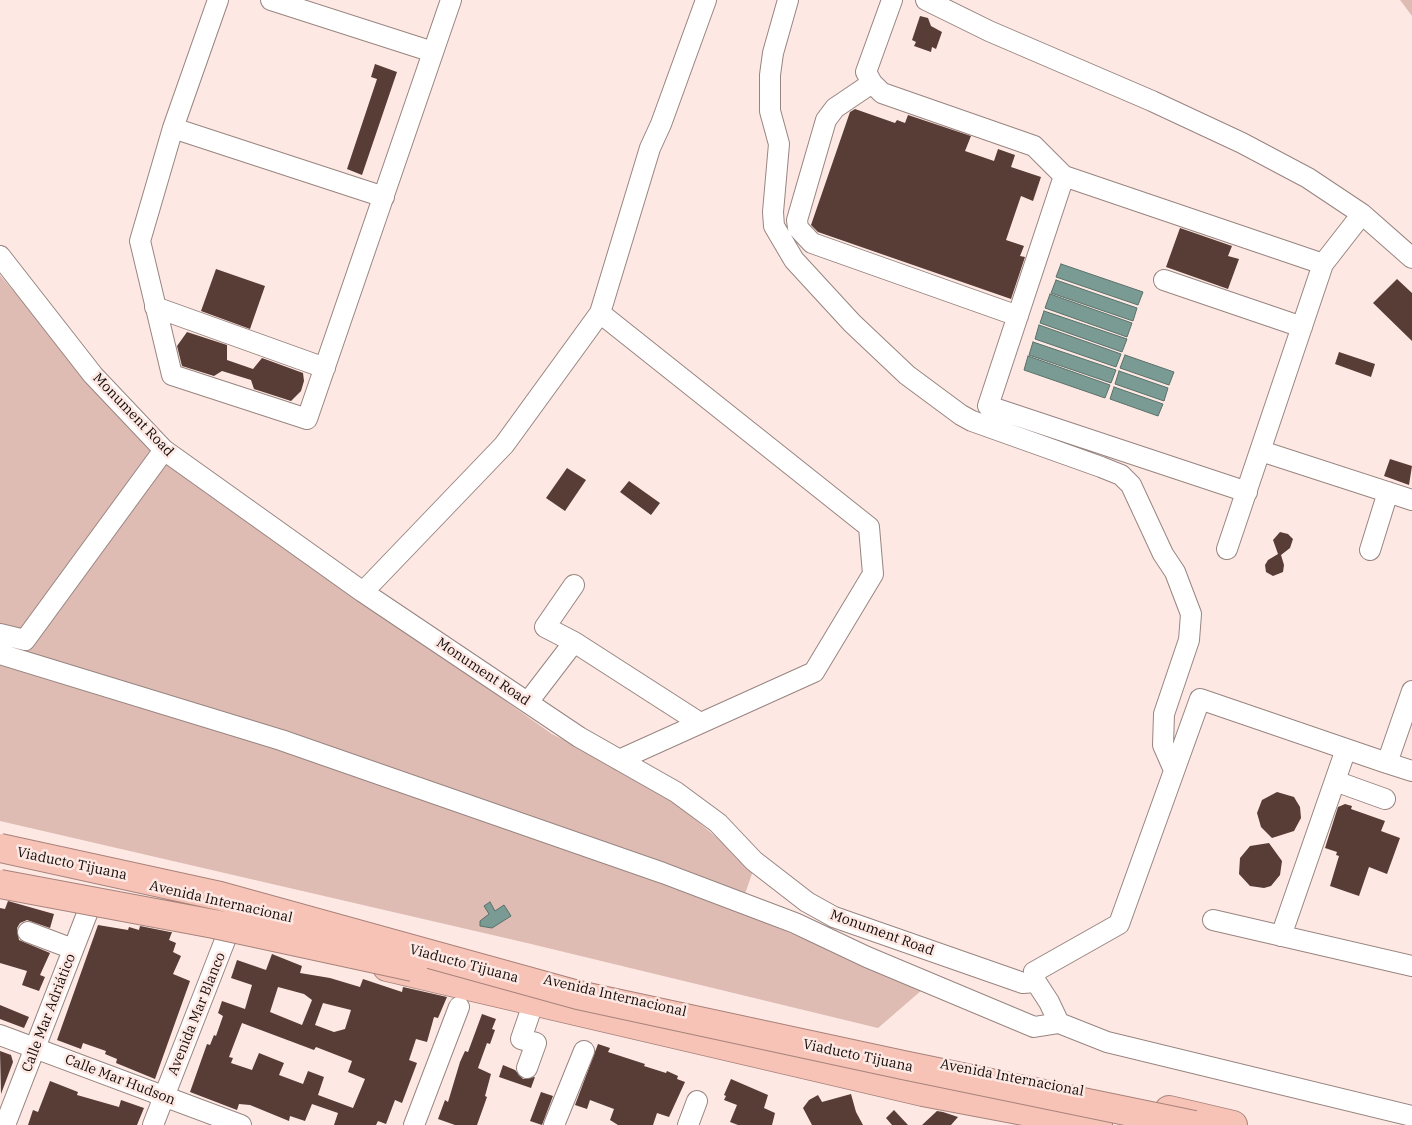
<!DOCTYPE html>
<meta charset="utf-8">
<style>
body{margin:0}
canvas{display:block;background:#fee8e3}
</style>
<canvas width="1412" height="1125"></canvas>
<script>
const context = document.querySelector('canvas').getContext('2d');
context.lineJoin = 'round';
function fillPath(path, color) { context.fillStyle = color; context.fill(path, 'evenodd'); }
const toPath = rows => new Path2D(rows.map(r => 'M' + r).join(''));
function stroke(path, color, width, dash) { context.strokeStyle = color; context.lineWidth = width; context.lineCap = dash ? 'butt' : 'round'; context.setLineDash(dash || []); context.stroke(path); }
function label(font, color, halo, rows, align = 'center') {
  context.font = font + ' "IBM Plex Serif",serif'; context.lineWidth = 5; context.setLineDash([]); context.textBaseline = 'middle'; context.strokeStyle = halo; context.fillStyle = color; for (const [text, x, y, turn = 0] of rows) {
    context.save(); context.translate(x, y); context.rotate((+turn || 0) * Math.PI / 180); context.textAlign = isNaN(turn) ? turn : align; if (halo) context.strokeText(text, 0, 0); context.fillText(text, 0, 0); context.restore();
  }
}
fillPath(toPath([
 [1400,0,1412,0,1412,16],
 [0,275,51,335,173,466,552,734,658,789,754,868,739,911,922,990,878,1028,527,943,0,821]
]), '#debcb4');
const water = toPath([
 [1061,264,1143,292,1138,305,1056,277,1061,264],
 [1056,280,1137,308,1133,321,1051,293,1056,280],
 [1050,294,1132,323,1127,337,1045,308,1050,294],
 [1044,311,1127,339,1122,352,1040,323,1044,311],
 [1039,325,1121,354,1116,367,1035,339,1039,325],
 [1033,342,1116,370,1111,383,1029,355,1033,342],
 [1125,355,1174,372,1169,385,1120,368,1125,355],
 [1028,356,1110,385,1105,398,1024,370,1028,356],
 [1119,371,1168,388,1164,401,1115,384,1119,371],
 [1114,387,1163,404,1158,416,1110,399,1114,387],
 [490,902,495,911,504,905,511,916,492,928,480,926,480,921,489,914,484,906,490,902]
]);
fillPath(water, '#799b93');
stroke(water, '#5a706a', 1);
fillPath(toPath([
 [920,16,928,18,931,26,942,32,936,49,932,47,931,52,914,46,916,42,912,40],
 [375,64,397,72,362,175,347,169,377,79,371,77],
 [855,109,895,123,897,120,905,123,908,115,971,136,965,151,994,161,998,149,1015,155,1011,167,1041,177,1033,201,1021,196,1006,240,1024,246,1020,256,1025,257,1011,299,818,232,811,225,850,112],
 [1180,228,1232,246,1228,256,1239,259,1228,289,1166,267],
 [216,269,265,286,250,329,201,311],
 [1397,279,1412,293,1412,341,1373,303],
 [187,332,227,345,227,360,253,369,262,358,303,373,304,381,301,391,291,401,254,389,251,380,222,371,214,376,182,366,177,346],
 [1339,352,1375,364,1371,377,1335,364],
 [1390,459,1412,466,1409,485,1384,476],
 [567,468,586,480,565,511,546,498],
 [629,481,660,503,651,515,620,492],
 [1280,532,1288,534,1293,539,1290,548,1281,555,1284,565,1283,572,1273,576,1266,572,1265,565,1268,560,1278,554,1273,540],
 [1277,792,1294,797,1300,807,1301,818,1294,831,1272,838,1261,827,1257,813,1262,800],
 [1345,804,1352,806,1351,809,1385,821,1381,831,1400,838,1387,874,1369,867,1359,896,1330,886,1339,856,1336,855,1337,852,1325,848,1338,807],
 [1269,843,1282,861,1280,875,1271,886,1264,888,1250,886,1239,874,1240,858,1250,846],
 [8,901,54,914,50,928,27,920,20,923,17,928,19,940,50,953,40,975,45,977,39,991,22,985,27,971,0,963,0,908,5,909],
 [98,925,128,930,129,927,139,930,140,926,170,932,172,932,169,940,176,943,173,952,181,956,173,974,190,981,155,1079,116,1063,117,1059,105,1054,106,1051,83,1043,81,1049,57,1040],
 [272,954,302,966,300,973,330,978,360,987,363,979,402,992,403,987,447,997,438,1018,434,1017,427,1042,416,1039,409,1060,417,1063,402,1103,395,1100,386,1124,378,1121,376,1125,334,1125,338,1113,312,1104,305,1121,290,1116,289,1121,250,1105,239,1104,237,1110,190,1092,207,1044,210,1045,214,1035,216,1036,223,1016,218,1013,222,1001,245,1009,252,985,231,978,237,960,266,970],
 [278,987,304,994,312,1000,302,1025,270,1012],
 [323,1003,351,1010,345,1029,334,1032,315,1025],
 [242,1023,314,1050,316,1047,352,1061,348,1072,365,1079,353,1108,318,1095,324,1077,308,1071,303,1084,279,1075,284,1063,259,1053,252,1070,231,1063,233,1058,229,1057],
 [0,1005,29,1017,24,1028,0,1019],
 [482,1014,496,1019,492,1029,495,1030,490,1044,487,1043,478,1068,491,1074,485,1096,487,1097,477,1125,455,1125,438,1119,445,1100,448,1102,460,1062,465,1051,468,1052],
 [598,1044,610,1048,608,1052,645,1064,644,1066,666,1073,667,1071,678,1076,677,1079,685,1082,669,1117,657,1113,653,1125,618,1125,610,1120,614,1109,590,1100,587,1109,575,1105],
 [0,1051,11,1055,13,1062,1,1094],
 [503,1065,515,1070,523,1079,535,1077,531,1088,499,1077],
 [731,1079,768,1095,764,1108,775,1113,772,1125,738,1125,730,1122,737,1105,724,1100,726,1096,724,1095],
 [50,1081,78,1092,77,1095,119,1107,121,1100,144,1108,137,1125,28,1125,33,1110,38,1112],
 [541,1092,553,1096,542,1125,530,1121],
 [851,1094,856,1112,863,1125,812,1125,803,1108,809,1100,818,1095,822,1102],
 [894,1110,908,1125,892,1125,886,1118],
 [937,1111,943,1112,958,1117,951,1125,922,1125]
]), '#583c36');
const minor = toPath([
 [218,0,173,128,140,241,172,375,307,419,451,0],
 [271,0,433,52],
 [788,0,773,53,770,75,770,111,779,144,773,212,774,226,794,260,852,323,907,375,961,415,972,421,1101,467,1121,475,1131,485,1163,554,1175,572,1191,614,1189,640,1164,714,1163,745,1174,770],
 [892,0,866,72,872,83,882,93,1034,146,1064,176,988,406,1247,492],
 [926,0,989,31,1152,101,1242,143,1308,178,1362,214,1412,258],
 [872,83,835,108,826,120,797,220,798,228,812,243,1018,316],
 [173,128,384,197],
 [1064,176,1323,264],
 [0,256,93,375,164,450,363,592,579,737,676,792,718,823,754,861,807,902,834,917,1023,983,1036,982],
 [1164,280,1302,327],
 [155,307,325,368],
 [1261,451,1412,500],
 [1227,549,1323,264,1362,214],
 [1370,550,1388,492],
 [363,592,504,445,600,313],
 [0,634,25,640,164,450],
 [574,642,700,723],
 [0,654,281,740,663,873,795,923,867,957,1034,1027,1059,1023],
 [1412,691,1387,763,1200,699,1119,924,1034,972,1036,982,1049,1002,1059,1023,1107,1042,1412,1116],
 [528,702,574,642,545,627,574,585],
 [619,760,814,672,873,574,869,527,600,313,650,148,661,124,706,0],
 [1387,763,1412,771],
 [1335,781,1385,799],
 [1213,920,1412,966],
 [28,932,73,949],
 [1281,936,1346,749],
 [0,1035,241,1125],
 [527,1068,536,1043,521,1039,534,1001],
 [5,1125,92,901],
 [153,1125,229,930],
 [414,1125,459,1007],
 [554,1125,584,1051],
 [688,1125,697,1101]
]);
const highway = toPath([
 [387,967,923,1092,1098,1125],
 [1169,1110,1233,1125]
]);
stroke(minor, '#988580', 22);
stroke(highway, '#a7837b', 30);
stroke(minor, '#fff', 20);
stroke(highway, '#f7c3b7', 28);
const highwayBridge = toPath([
 [0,848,220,896,578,995,903,1065,1194,1125],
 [0,884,214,924,413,967]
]);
stroke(highwayBridge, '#a7837b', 30, []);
stroke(highwayBridge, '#f7c3b7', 28);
label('14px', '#130d0b', '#fee8e3', [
 ["Monument Road",133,415,46],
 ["Monument Road",483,672,34],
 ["Viaducto Tijuana",72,864,12],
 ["Avenida Internacional",221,902,13],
 ["Monument Road",882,933,20],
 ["Viaducto Tijuana",464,964,15],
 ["Avenida Internacional",615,996,13],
 ["Calle Mar Adriático",49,1013,-69],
 ["Avenida Mar Blanco",197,1014,-68],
 ["Viaducto Tijuana",858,1056,12],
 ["Avenida Internacional",1012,1078,11],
 ["Calle Mar Hudson",120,1080,21]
]);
</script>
